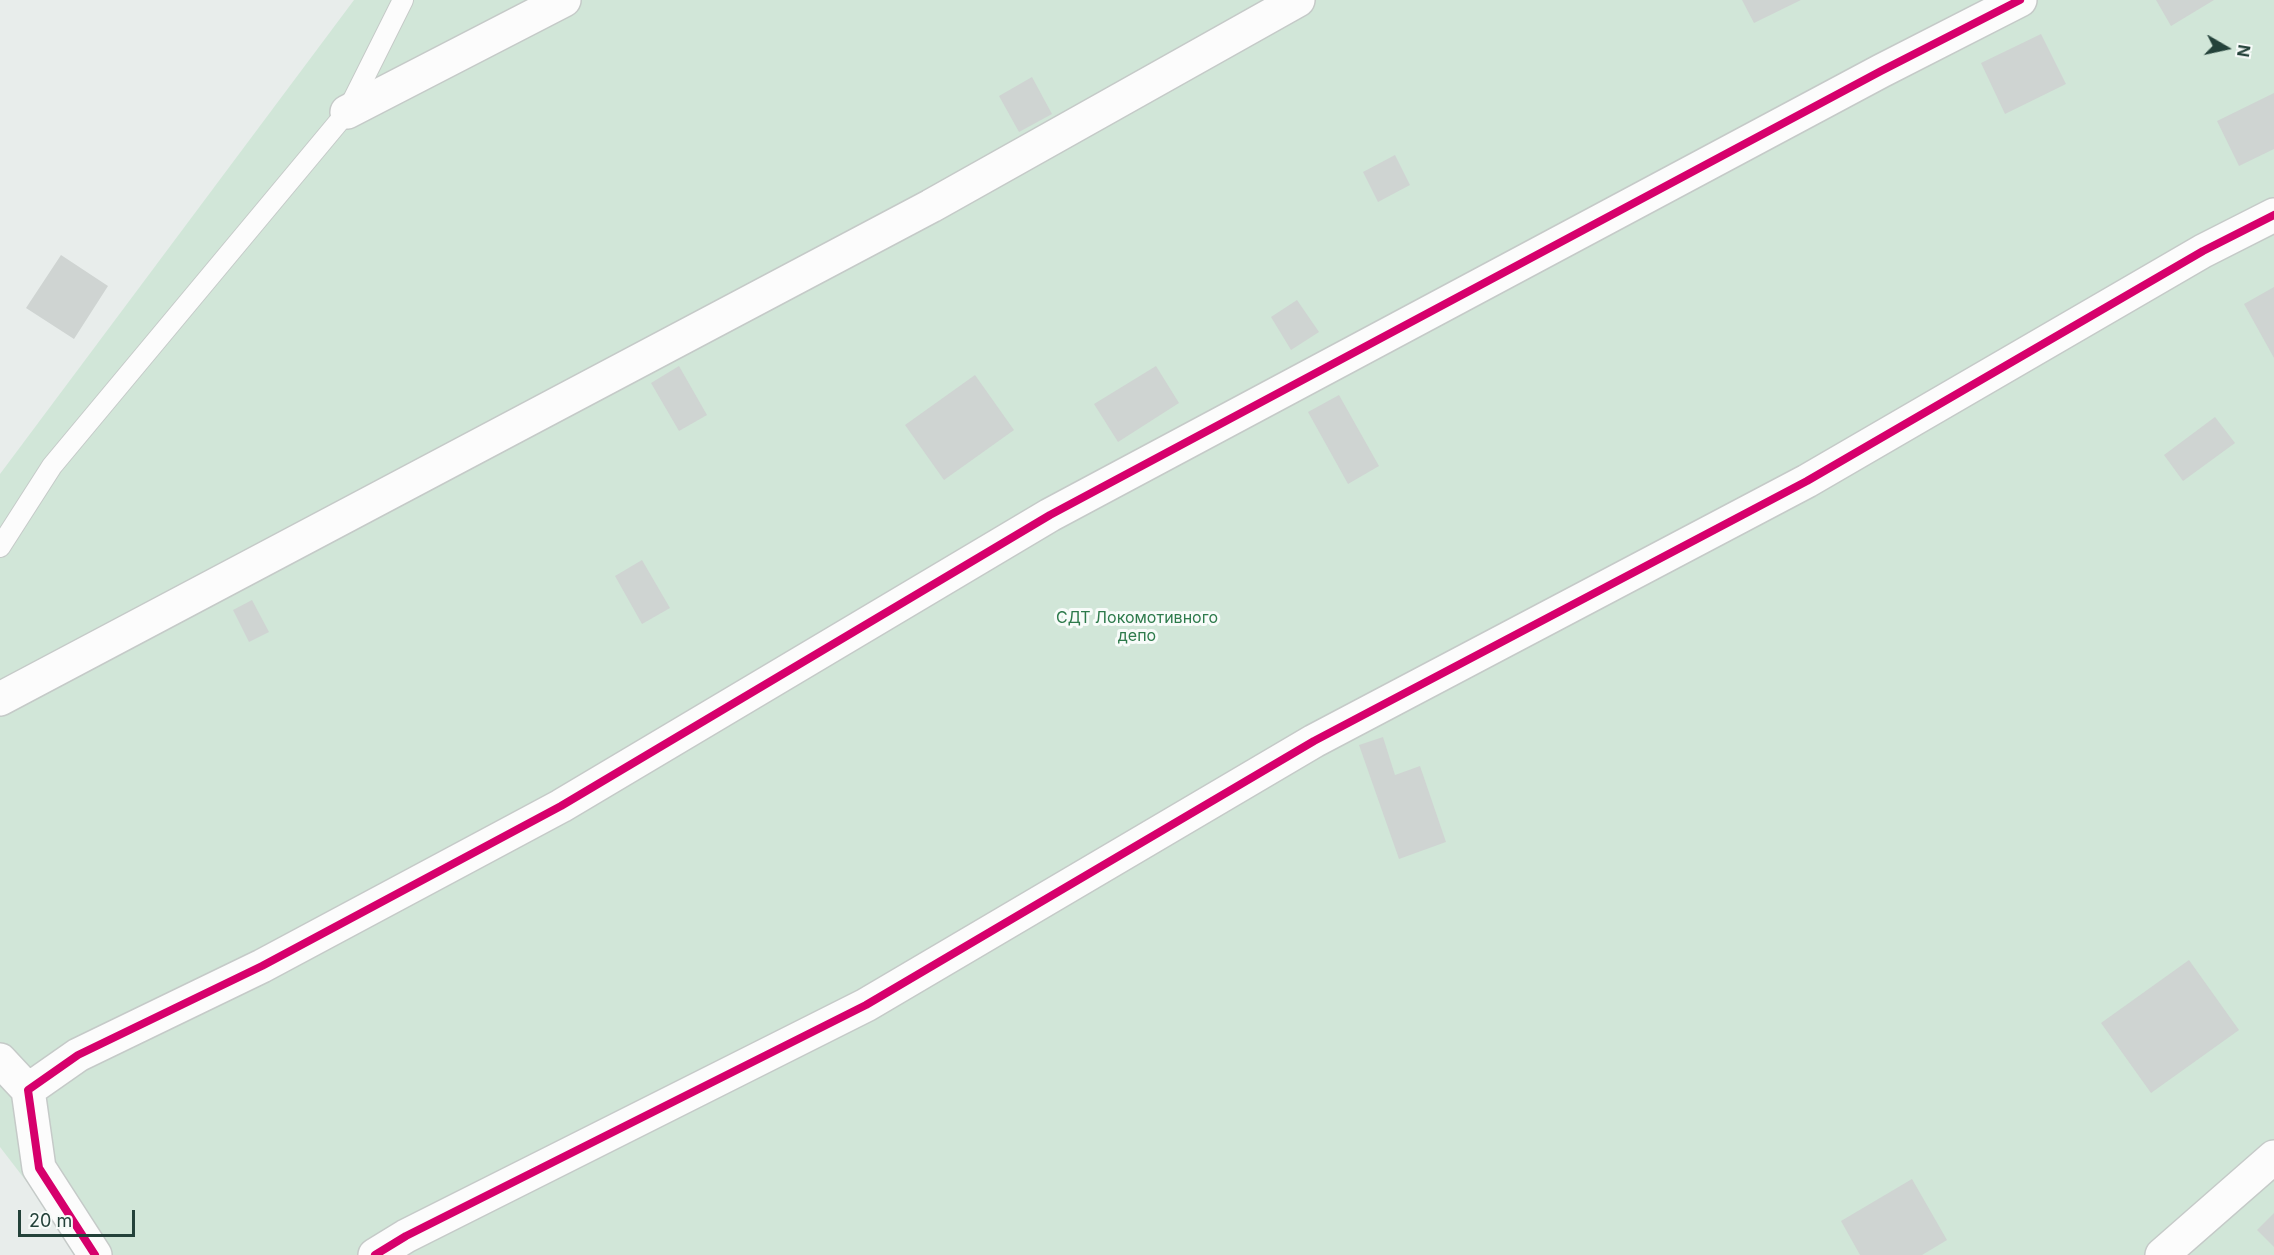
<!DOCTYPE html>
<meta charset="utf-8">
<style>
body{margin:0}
#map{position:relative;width:2274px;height:1255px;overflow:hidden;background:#e8edeb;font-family:Inter,sans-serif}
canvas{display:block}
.north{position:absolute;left:2196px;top:18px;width:60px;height:60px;-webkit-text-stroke:4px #f7fbf9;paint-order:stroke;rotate:99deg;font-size:16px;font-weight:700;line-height:24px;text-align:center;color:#24423a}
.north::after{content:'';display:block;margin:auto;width:21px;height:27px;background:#24423a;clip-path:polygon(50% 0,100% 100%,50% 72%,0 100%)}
.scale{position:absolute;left:18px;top:1210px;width:117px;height:27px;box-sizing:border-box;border:3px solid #24423a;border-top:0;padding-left:8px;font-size:18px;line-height:21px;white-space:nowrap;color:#24423a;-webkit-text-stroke:4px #f7fbf9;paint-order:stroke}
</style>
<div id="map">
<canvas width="2274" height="1255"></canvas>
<div class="north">N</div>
<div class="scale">20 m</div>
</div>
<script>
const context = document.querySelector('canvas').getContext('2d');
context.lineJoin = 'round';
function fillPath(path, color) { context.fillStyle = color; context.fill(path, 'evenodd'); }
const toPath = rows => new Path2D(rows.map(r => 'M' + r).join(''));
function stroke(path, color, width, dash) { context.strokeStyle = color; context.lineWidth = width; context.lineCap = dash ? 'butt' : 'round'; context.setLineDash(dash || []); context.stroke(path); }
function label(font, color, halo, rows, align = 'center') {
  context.font = font + ' Inter,sans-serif'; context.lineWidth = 6; context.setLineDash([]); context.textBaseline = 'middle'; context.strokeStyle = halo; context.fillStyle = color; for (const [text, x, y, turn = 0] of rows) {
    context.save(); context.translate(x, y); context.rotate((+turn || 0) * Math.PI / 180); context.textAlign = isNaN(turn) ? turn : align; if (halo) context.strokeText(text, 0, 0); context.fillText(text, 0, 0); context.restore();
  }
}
fillPath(toPath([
 [354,0,2274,0,2274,1255,83,1255,0,1147,0,474]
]), '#d1e6d8');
fillPath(toPath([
 [1742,0,1801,0,1754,23],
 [2156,0,2214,0,2171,26],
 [2041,34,2066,84,2005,114,1981,63],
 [1032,77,1052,114,1019,132,999,96],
 [2274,93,2274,149,2239,166,2217,121],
 [1395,155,1410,185,1378,202,1363,172],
 [61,255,108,286,74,339,26,308],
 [2274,287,2274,358,2244,304],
 [1297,300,1319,332,1291,350,1271,317],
 [679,366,707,415,679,431,651,383],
 [1156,366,1179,403,1118,442,1094,404],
 [975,375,1014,430,944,480,905,425],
 [1339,395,1379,466,1348,484,1308,412],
 [2215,417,2235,443,2183,481,2164,455],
 [642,560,670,608,642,624,615,576],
 [252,600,269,632,249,642,233,610],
 [1383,737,1395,775,1420,766,1446,842,1399,859,1359,745],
 [2189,960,2239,1030,2151,1093,2101,1023],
 [1912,1179,1947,1240,1922,1255,1860,1255,1841,1221],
 [2274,1213,2274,1247,2257,1230]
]), '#cfd4d2');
const service = toPath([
 [0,547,52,466,347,112,403,0]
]);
const minor = toPath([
 [347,112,564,0],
 [0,699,931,206,1298,0],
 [0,1060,28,1090],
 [95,1255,39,1168,28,1090,78,1055,262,966,561,806,1050,515,1881,71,2020,0],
 [375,1255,406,1236,866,1005,1314,741,1807,481,2203,251,2274,215],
 [2162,1255,2274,1157]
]);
stroke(service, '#c5cac8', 22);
stroke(minor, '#c5cac8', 36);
stroke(service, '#fcfcfc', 20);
stroke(minor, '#fcfcfc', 33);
stroke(toPath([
 [95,1255,39,1168,28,1090,78,1055,262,966,561,806,1050,515,1881,71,2020,0],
 [375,1255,406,1236,866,1005,1314,741,1807,481,2203,251,2274,215]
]), '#d6006c', 8);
label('16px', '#2d7a4b', '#f7fbf9', [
 ["СДТ Локомотивного",1137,618],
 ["депо",1137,636]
]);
</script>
